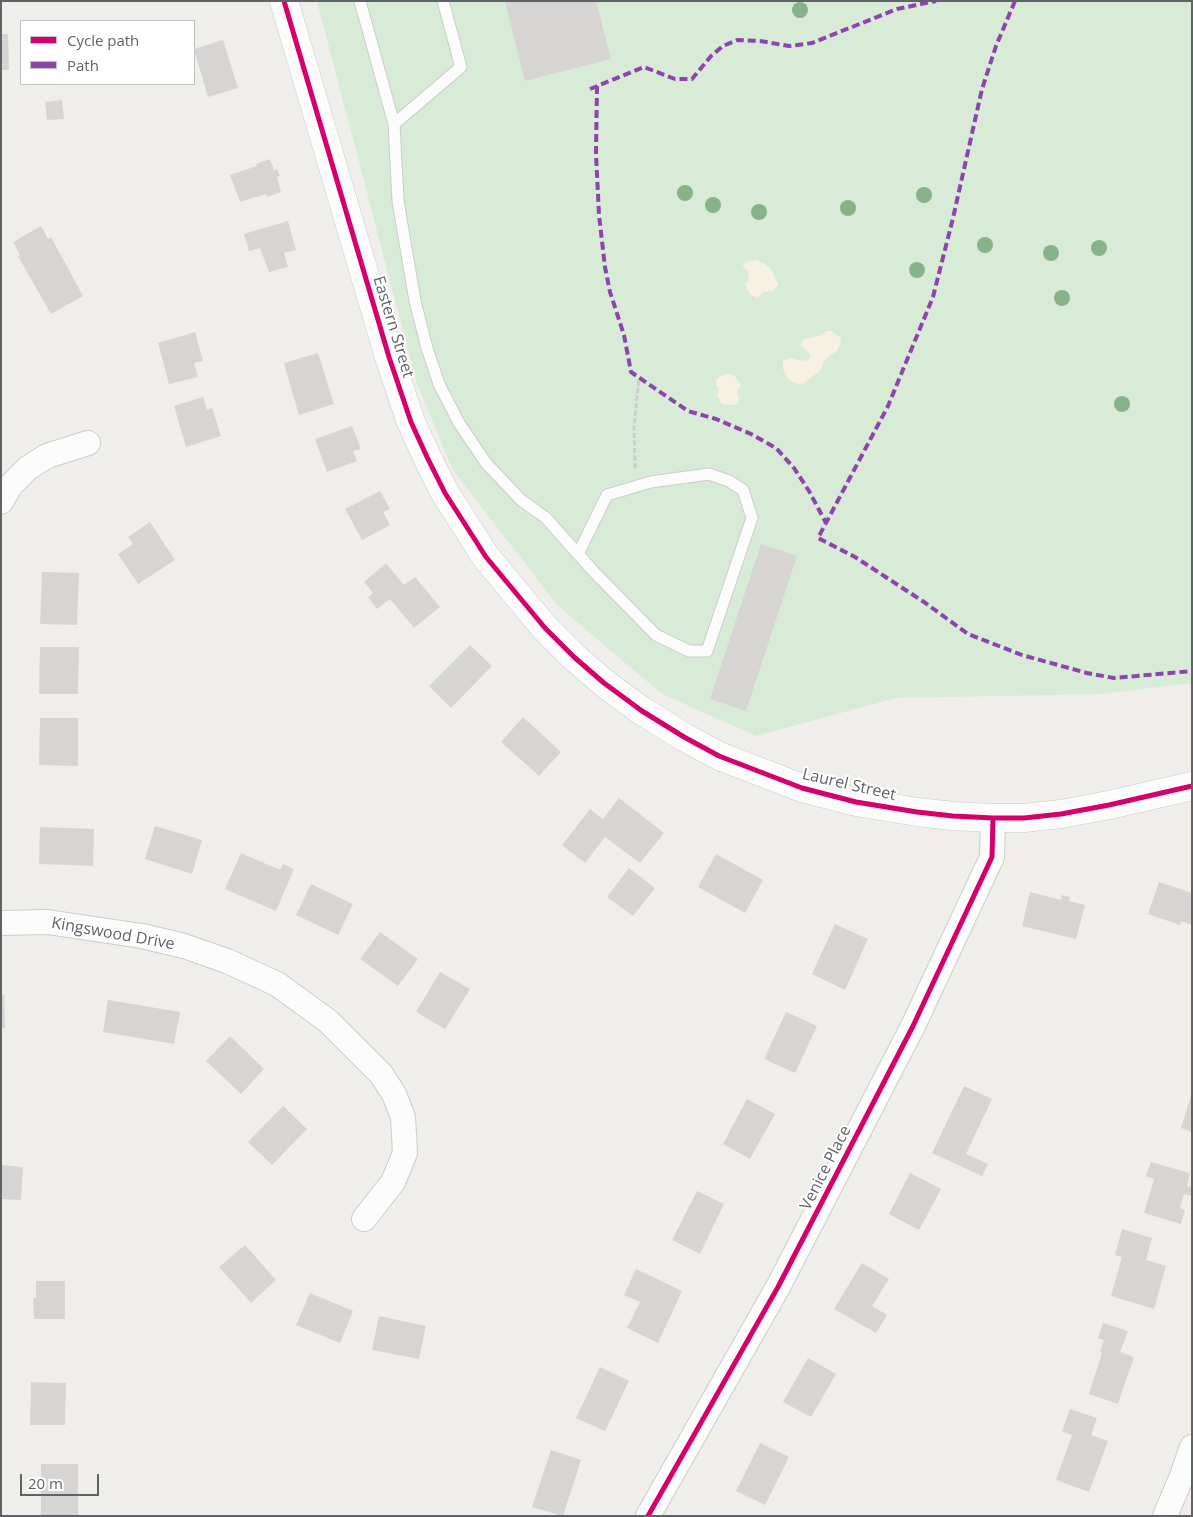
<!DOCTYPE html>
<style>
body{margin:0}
#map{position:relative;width:1193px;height:1517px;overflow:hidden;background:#efeeea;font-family:"Open Sans",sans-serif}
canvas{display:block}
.frame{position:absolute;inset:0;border:2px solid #5f6368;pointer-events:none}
.legend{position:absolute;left:20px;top:20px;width:175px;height:65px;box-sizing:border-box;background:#fff;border:1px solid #bfc1c3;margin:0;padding:6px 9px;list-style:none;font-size:15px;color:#5f6368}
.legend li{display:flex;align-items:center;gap:10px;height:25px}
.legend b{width:25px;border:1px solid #bfc1c3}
.scale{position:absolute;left:20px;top:1474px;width:79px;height:22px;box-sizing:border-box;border:2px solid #5f6368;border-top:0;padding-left:6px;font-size:15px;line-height:18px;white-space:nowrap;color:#5f6368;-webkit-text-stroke:4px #fff;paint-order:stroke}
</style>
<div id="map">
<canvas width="1193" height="1517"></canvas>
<div class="frame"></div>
<ul class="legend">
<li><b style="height:6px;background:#d6006c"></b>Cycle path</li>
<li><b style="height:6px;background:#8e44ad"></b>Path</li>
</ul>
<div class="scale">20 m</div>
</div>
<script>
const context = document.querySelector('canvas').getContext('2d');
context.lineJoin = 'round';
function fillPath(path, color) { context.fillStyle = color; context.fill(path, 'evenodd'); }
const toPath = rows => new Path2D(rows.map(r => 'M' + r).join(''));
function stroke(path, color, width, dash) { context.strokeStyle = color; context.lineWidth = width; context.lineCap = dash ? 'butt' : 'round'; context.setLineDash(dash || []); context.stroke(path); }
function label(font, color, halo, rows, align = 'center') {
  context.font = font + ' "Open Sans",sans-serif'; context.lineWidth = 4; context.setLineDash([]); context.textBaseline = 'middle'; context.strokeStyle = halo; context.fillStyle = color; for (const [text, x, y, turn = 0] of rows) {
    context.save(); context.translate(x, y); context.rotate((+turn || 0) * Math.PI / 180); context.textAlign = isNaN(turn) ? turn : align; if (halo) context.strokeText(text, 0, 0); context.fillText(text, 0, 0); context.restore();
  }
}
fillPath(toPath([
 [317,1,1192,1,1192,683,1101,694,896,698,756,736,662,694,558,606,453,470,417,384]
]), '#d8ebd6');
fillPath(toPath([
 [756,260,765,264,771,269,778,283,778,285,773,291,763,292,758,298,751,295,747,289,745,284,748,281,749,276,748,271,742,266,747,262],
 [827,331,831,331,841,338,841,343,836,352,828,357,824,361,820,371,804,383,798,384,789,380,783,369,783,362,785,360,791,358,803,361,808,360,811,355,801,345,802,342,804,339,819,336],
 [726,374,734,375,741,385,737,392,739,399,738,403,734,405,722,404,717,396,719,389,716,385,716,381,718,378]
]), '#f6f1e1');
fillPath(toPath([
 [505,1,596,1,611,59,525,81],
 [1,34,8,34,9,70,1,70],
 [223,40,238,88,208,97,194,49],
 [62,100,64,119,47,120,45,102],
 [270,159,274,170,277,169,280,176,277,177,281,192,267,197,266,194,240,202,230,175,257,166,256,164],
 [288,221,296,250,284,253,288,267,269,272,260,248,249,251,244,234],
 [41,226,48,239,51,237,83,296,51,314,18,256,20,255,13,242],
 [195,332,203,361,194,363,198,377,169,384,158,343],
 [318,353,334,404,299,415,284,363],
 [203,397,207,410,212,408,221,436,186,447,174,406],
 [352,426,361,449,353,451,357,461,327,472,315,439],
 [380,491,390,509,383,512,390,525,362,540,345,509],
 [150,522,175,560,138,584,118,554,133,544,128,537],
 [761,544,797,556,746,711,710,699],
 [386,563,404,585,415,577,440,607,414,628,390,599,377,609,368,597,373,593,364,582],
 [42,572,79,573,77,625,40,624],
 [470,645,492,666,451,708,429,686],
 [40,647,79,647,78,694,39,694],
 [523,717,561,752,539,776,501,742],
 [40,718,78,718,78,766,39,765],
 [619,798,664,833,640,863,605,837,585,863,562,845,590,809,603,819],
 [155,826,202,840,192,874,145,859],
 [40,827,94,829,93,866,39,864],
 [241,853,280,870,283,864,294,869,276,911,225,889],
 [716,854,763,880,745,913,698,887],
 [629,868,655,888,633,916,607,897],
 [1159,882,1192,893,1192,925,1181,921,1180,925,1148,914],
 [311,884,353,904,338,935,296,915],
 [1030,892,1061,900,1062,895,1070,897,1069,901,1085,905,1076,939,1022,926],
 [835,924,868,939,845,990,812,974],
 [380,932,418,959,398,986,360,959],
 [440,972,470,989,445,1029,416,1012],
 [1,995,4,995,5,1028,1,1028],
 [108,1000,180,1012,174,1044,103,1032],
 [786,1012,817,1026,795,1073,764,1059],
 [230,1036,264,1069,241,1094,206,1061],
 [964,1086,992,1099,966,1154,988,1164,982,1176,932,1153],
 [1191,1096,1192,1096,1192,1132,1181,1128],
 [747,1099,775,1114,750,1159,723,1144],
 [283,1106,307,1129,272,1165,248,1142],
 [1151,1162,1190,1173,1187,1186,1192,1187,1192,1192,1191,1196,1184,1194,1180,1208,1185,1210,1181,1224,1144,1213,1154,1179,1146,1176],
 [1,1165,23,1167,21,1200,1,1199],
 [910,1173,941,1189,919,1230,889,1214],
 [697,1191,724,1204,700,1254,672,1240],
 [1122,1229,1152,1238,1146,1260,1166,1266,1154,1309,1111,1296,1122,1257,1115,1255],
 [245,1245,276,1280,251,1303,219,1267],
 [862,1263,889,1279,872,1306,887,1315,876,1333,834,1309],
 [636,1269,682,1291,658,1343,627,1328,640,1302,624,1295],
 [36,1281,65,1281,65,1319,34,1319,33,1298,36,1298],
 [310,1293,353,1311,340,1343,296,1325],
 [379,1316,426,1326,419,1359,372,1350],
 [1103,1323,1128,1331,1120,1352,1134,1357,1118,1404,1089,1394,1102,1353,1100,1352,1104,1340,1098,1338],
 [808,1358,836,1374,811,1417,783,1402],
 [600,1367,629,1381,605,1431,576,1418],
 [31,1382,66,1383,65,1425,30,1425],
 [1070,1409,1097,1418,1091,1435,1108,1441,1089,1492,1056,1480,1072,1435,1062,1431],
 [760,1443,789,1457,765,1505,736,1491],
 [551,1450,581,1460,563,1516,532,1507],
 [41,1464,78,1464,78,1516,41,1516]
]), '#d6d5d3');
const lane = toPath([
 [360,1,394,124,398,201,415,301,427,348,439,384,459,423,486,463,521,500,546,518,578,554,595,573,656,635,689,651,707,651,752,518,743,490,729,481,709,474,651,482,607,495,578,554],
 [394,124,461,67,443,1]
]);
const street = toPath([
 [1,502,11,485,28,468,47,456,88,443],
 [1,923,47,922,142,936,184,946,227,961,277,984,328,1021,381,1074,394,1094,403,1117,405,1153,393,1182,364,1219],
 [648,1516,778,1287,913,1026,992,857,993,818],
 [1165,1516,1182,1476,1192,1447]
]);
const secondary = toPath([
 [284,1,389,357,411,422,427,457,445,493,486,557,545,628,574,657,604,683,642,711,684,737,719,756,802,788,856,802,917,812,953,816,993,818,1024,818,1061,814,1109,805,1192,786]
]);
stroke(lane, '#cbcccc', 13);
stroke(street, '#cbcccc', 26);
stroke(secondary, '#cacacb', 29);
stroke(toPath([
 [635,468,634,426,639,378]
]), '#cacfcc', 3, [5, 2.5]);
stroke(lane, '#fdfcfc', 11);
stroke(street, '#fdfcfc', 24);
stroke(secondary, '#fdfcfc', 28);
stroke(toPath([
 [1015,1,996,46,982,89,953,218,933,297,888,406,818,538,855,557,924,602,968,634,1022,655,1087,673,1114,678,1192,671],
 [597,86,596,154,599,215,605,267,610,292,624,335,631,372,688,411,716,419,751,434,776,448,794,468,809,491,826,523],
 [590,89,644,67,675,79,692,79,711,56,723,46,737,40,760,41,789,46,812,43,897,9,936,1]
]), '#8e44ad', 4, [8, 4]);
stroke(toPath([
 [284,1,389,357,411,422,427,457,445,493,486,557,545,628,574,657,604,683,642,711,684,737,719,756,802,788,856,802,917,812,953,816,993,818,1024,818,1061,814,1109,805,1192,786],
 [648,1516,778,1287,913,1026,992,857,993,818]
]), '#d6006c', 5);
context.fillStyle = '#88b388';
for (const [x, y] of [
 [800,10],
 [685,193],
 [924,195],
 [713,205],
 [848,208],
 [759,212],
 [985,245],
 [1099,248],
 [1051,253],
 [917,270],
 [1062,298],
 [1122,404]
]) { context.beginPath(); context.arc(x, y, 8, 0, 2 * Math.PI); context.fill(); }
label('16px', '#5f6368', '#fff', [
 ["Eastern Street",393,327,73],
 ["Laurel Street",849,785,13],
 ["Kingswood Drive",113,934,10],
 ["Venice Place",826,1168,-63]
]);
</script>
